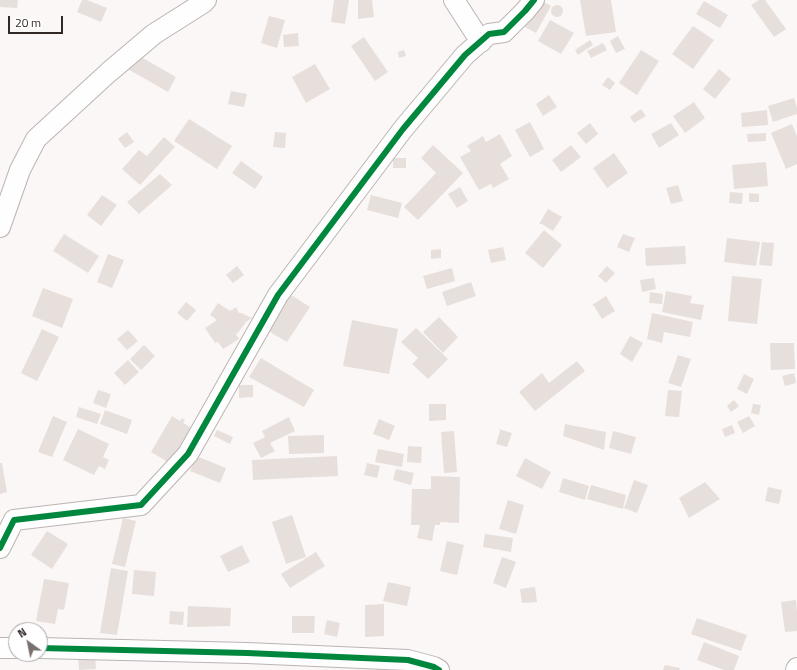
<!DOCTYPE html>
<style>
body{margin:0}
#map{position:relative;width:797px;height:670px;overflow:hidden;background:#fbf7f6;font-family:"Titillium Web",sans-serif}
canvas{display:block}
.north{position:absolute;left:8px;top:622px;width:40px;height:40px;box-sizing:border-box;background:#fff;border:1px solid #ada9a8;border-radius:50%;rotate:327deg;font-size:11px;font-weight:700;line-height:16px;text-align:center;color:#312725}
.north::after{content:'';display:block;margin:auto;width:14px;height:18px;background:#78706e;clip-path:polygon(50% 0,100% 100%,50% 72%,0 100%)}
.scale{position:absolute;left:8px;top:16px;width:55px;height:18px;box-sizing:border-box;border:2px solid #312725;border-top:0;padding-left:5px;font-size:12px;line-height:14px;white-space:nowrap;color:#312725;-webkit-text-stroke:3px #fff;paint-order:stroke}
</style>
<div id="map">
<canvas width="797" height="670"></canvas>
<div class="north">N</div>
<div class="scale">20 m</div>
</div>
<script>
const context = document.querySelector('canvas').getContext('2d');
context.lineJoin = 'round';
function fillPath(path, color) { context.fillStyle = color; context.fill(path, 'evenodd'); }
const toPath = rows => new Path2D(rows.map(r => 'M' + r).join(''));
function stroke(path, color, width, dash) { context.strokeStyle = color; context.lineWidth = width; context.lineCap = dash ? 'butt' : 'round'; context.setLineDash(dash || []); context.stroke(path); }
fillPath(toPath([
 [0,0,18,0,17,8,0,7],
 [82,0,87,0,107,8,101,22,77,12],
 [334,0,349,0,345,24,331,22],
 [358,0,372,0,374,17,358,19],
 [540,0,551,6,536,33,525,27],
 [580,0,611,0,616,32,586,36],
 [759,0,765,0,786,29,774,37,751,5],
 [704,1,728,15,720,28,696,14],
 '551 11a6 6 0 1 1 12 0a6 6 0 1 1-12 0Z',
 [269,16,285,20,277,48,261,43],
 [550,20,574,33,561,54,538,41],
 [693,26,714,40,693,69,672,54],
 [298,33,299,46,284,47,283,35],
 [618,36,625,49,616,53,610,41],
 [364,37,388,72,375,81,351,46],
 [590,40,593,45,578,55,575,50],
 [603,43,607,50,591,58,587,51],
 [404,50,406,56,399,58,398,52],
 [641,50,659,61,637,95,619,83],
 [134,53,176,77,168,92,126,68],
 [315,64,330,89,306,103,292,77],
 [719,69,731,79,715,99,703,89],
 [608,77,615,83,610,90,602,85],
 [231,91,247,94,244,107,228,104],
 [549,95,557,107,543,116,536,104],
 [794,98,797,108,797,114,773,122,768,106],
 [694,102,705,118,685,133,673,116],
 [641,109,646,116,634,123,630,117],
 [767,110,768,125,742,127,741,113],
 [189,119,232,146,217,169,174,141],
 [530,122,544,149,530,157,515,130],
 [590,123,598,134,586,144,577,133],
 [671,123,679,135,659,148,651,134],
 [792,124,797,136,797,164,786,169,771,133],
 [127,132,134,142,125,148,118,139],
 [275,132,286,133,285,148,273,147],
 [766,133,766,141,748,142,747,134],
 [500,134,512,156,500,164,509,179,493,188,491,184,479,190,460,157,471,151,467,146,483,136,486,142],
 [164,137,175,147,140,185,122,169,139,150,147,156],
 [433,145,463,173,418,220,404,207,436,173,421,158],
 [571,145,581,157,561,172,552,160],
 [614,153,628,173,607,188,593,168],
 [393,158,406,158,406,168,393,168],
 [241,161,263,177,255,189,232,173],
 [766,162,768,186,734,189,732,165],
 [160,174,172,185,139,214,127,202],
 [678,185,683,201,671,204,666,188],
 [460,187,468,201,457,208,448,194],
 [730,192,743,193,742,204,729,203],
 [749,193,759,194,759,202,749,202],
 [102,195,117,205,101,226,87,215],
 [371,195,402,203,398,218,367,210],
 [548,209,562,217,553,231,542,224,539,224],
 [544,230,562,245,543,268,525,253],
 [64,234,99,256,88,273,53,251],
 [623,234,635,238,629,252,617,247],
 [727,238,760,242,756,266,724,262],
 [762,242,774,243,772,266,759,265],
 [685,246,686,264,646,266,645,248],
 [503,247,506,260,491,263,488,250],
 [441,249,441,258,431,259,431,250],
 [108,254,124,260,112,288,97,282],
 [237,266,244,275,233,283,226,275],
 [607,266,615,273,606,283,598,276],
 [452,268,455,281,427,289,423,276],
 [732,276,762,279,757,324,728,321],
 [654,278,656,289,642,292,640,280],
 [471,282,476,296,447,306,442,292],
 [43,288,73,299,62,328,32,316],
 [666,291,692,296,690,303,704,305,701,320,662,312],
 [650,292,663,294,662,304,649,303],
 [288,293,310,307,287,342,265,329],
 [606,296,615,311,602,319,594,306,592,305],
 [186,302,196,310,187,321,177,313],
 [218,303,230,311,236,307,239,313,242,313,245,315,252,318,246,322,237,334,235,333,239,339,223,349,218,342,215,343,205,328,217,320,210,315],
 [652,313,693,322,690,337,664,332,662,343,647,339],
 [439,317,458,337,443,353,423,332],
 [352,320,398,329,389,374,343,366],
 [416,328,448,359,428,379,412,364,418,358,401,342],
 [42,329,59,337,37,381,21,373],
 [128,330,138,341,127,350,117,339],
 [630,336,643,343,632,362,620,354],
 [770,343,794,343,795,369,771,370],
 [144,345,155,356,141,370,130,359],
 [678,355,691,359,681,387,668,383],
 [261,358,314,390,304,407,249,377],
 [128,360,139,372,125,385,114,373],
 [577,361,585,371,535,411,519,392,542,373,549,383],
 [794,373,796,383,785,386,782,376],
 [744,374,754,379,747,394,737,389],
 [239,385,253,385,253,397,239,398],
 [98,390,111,394,106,408,93,403],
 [668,390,682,391,679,417,665,416],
 [734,400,739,406,731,412,727,406],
 [429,404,446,404,446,420,429,421],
 [753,404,761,405,759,415,751,413],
 [79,407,101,414,97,424,76,417],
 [105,410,132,420,127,434,100,424],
 [53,416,67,422,52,457,38,452],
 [172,416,180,421,182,418,185,420,183,423,192,428,171,464,151,452],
 [749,416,755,426,743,433,737,422],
 [289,417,295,431,270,443,275,451,261,458,253,443,265,437,262,431],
 [379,419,395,426,389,440,373,434],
 [565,424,606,432,604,450,563,436],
 [732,425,735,433,725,437,722,429],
 [78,429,109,444,103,457,109,460,105,469,99,466,94,475,63,460],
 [499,429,512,433,507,447,496,444,500,431],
 [217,430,233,437,230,444,214,436],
 [454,431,457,472,444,473,441,432],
 [613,431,636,437,631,454,609,448],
 [324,435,324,453,289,454,288,436],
 [408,446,422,447,421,463,407,462],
 [378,449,404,454,402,467,375,462],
 [196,456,226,468,220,483,190,471],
 [337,456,338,476,253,480,252,460],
 [525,458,551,472,542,489,516,476],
 [0,463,2,463,7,492,0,494],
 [367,463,380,466,377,478,364,475],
 [396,469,414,473,411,485,393,480],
 [431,476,460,477,459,523,440,522,440,525,435,525,432,541,417,538,420,525,411,525,412,489,431,489],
 [563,478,589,486,585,500,559,492],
 [634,480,648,485,637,513,624,508],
 [705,482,720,499,689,518,679,498],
 [591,485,626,495,623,509,587,499],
 [768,487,782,490,779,504,765,501],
 [508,500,524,505,516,534,499,529],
 [292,515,306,557,286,564,272,522],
 [123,518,136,521,125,567,112,564],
 [47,531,68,544,52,569,31,555],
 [485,534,513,538,511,552,483,547],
 [447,541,464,545,457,575,440,571],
 [242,545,250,562,228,572,220,556],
 [316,552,325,566,290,588,281,574],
 [502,557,516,562,506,588,493,583],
 [111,568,128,571,117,635,100,633],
 [134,570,156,572,154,596,132,594],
 [44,579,69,583,64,610,58,609,55,624,36,621],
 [388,582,411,587,407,606,383,601],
 [535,587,537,602,522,603,520,589],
 [796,600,797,612,797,631,785,632,781,602],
 [384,604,384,636,365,637,365,605],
 [188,606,231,608,230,626,187,627],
 [170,611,184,612,183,625,169,624],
 [292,616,315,616,314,633,292,633],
 [697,618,747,635,741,651,691,634],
 [327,620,340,623,337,637,324,634],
 [704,642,739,656,734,670,724,670,697,660],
 [95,655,96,669,79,670,78,657],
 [665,665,680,668,679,670,663,670]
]), '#e7dfdc');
const minor = toPath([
 [454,0,481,42],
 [0,227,20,170,36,139,109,72,154,34,203,3,206,0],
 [0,548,14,520,141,505,188,454,278,295,403,129,465,55,489,34,504,32,525,11,534,0],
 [0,648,16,648],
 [40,648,247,653,408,660,434,667,439,670],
 [796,670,797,668]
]);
stroke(minor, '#bbb4b3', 22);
stroke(minor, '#fefefe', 20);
stroke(toPath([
 [0,548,14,520,141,505,188,454,278,295,403,129,465,55,489,34,504,32,525,11,534,0],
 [40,648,247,653,408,660,434,667,439,670]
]), '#00873e', 6);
</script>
